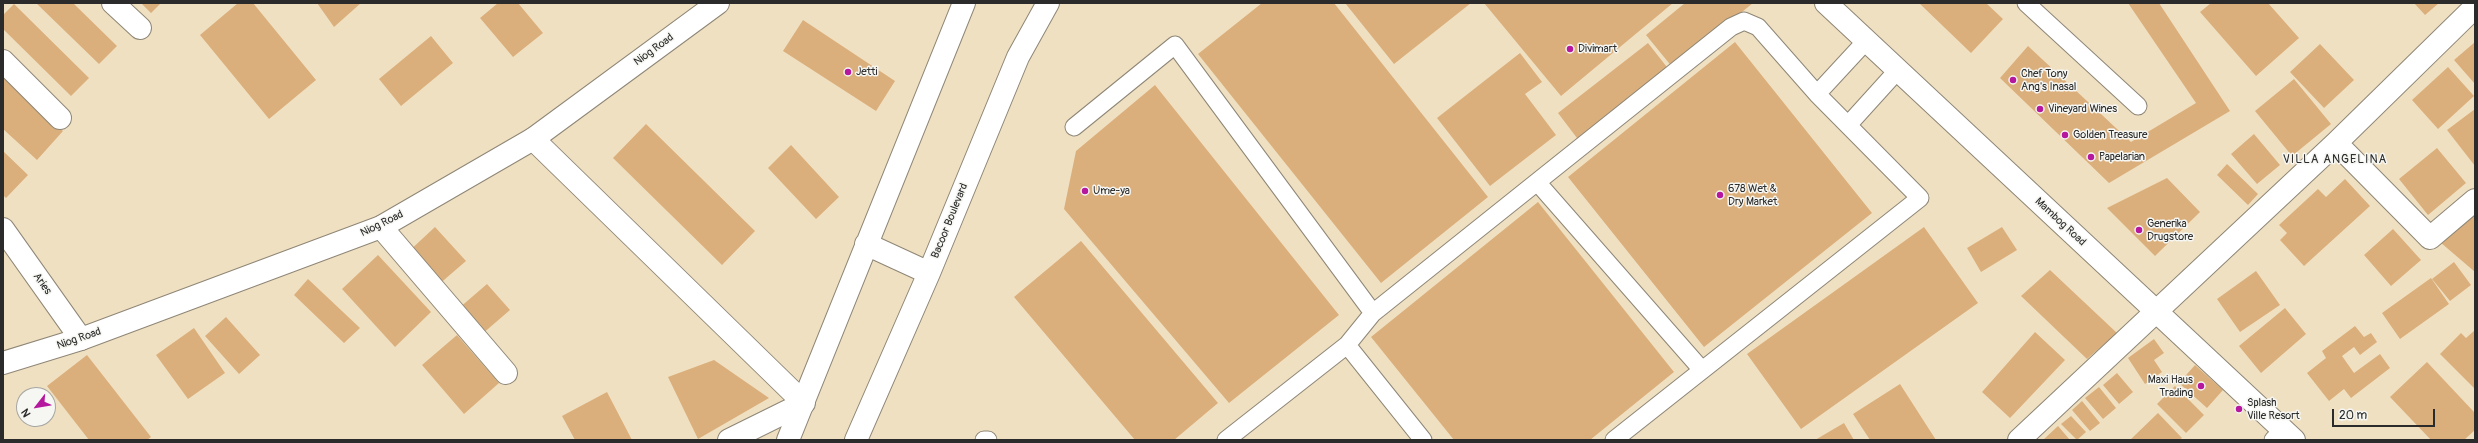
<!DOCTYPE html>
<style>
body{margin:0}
#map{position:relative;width:2478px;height:443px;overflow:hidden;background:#f0e0c2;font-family:Pangolin,sans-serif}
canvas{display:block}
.frame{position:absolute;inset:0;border:4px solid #2b2b2b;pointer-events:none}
.north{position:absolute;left:16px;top:387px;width:40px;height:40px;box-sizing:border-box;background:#f6f6f2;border:1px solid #a5a5a2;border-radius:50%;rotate:239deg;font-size:11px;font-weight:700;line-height:16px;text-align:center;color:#2b2b2b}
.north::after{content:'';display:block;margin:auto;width:14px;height:18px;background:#b5179e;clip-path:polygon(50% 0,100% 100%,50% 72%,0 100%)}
.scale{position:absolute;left:2332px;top:409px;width:103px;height:18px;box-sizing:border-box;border:2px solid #2b2b2b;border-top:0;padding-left:5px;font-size:12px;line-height:14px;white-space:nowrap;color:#2b2b2b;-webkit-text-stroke:3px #f6f6f2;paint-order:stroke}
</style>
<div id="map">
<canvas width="2478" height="443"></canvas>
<div class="frame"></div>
<div class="north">N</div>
<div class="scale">20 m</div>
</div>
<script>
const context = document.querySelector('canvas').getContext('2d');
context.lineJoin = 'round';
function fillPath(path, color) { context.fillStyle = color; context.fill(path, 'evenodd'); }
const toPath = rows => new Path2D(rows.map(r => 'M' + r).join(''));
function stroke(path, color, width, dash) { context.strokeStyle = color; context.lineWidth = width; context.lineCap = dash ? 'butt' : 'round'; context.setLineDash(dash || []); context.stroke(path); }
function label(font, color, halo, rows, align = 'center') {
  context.font = font + ' Pangolin,sans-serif'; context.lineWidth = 3; context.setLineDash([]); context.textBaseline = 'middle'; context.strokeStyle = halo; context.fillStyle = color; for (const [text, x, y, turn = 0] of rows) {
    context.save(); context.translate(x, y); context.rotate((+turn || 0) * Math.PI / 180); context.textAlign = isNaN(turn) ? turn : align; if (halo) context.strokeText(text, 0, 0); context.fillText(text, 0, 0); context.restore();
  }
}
fillPath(toPath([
 [36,3,73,3,117,46,99,64],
 [141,3,161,3,151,13],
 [238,3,253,3,316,80,269,119,200,35],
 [317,3,361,3,334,27],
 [498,3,518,3,543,33,513,57,480,18],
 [1262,3,1334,3,1488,197,1381,283,1198,54],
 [1345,3,1471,3,1394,64],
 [1484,3,1673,3,1561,96],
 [1685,3,1753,3,1673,68,1646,35],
 [1919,3,1986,3,2003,19,1971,53],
 [2128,3,2159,3,2230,111,2109,183,2000,78,2028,46,2131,142,2196,103],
 [2211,3,2268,3,2299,38,2256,76,2200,12],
 [2414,3,2439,3,2425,15],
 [14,4,89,78,71,96,3,29,3,15],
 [803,20,895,81,876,111,783,51],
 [431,36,453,63,401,106,379,79],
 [1735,42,1872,213,1704,347,1568,177],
 [2475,42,2475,84,2454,60],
 [1648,43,1670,71,1580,142,1558,113],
 [2320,44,2354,80,2324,108,2290,72],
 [1520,53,1542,82,1525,94,1556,135,1490,186,1437,118],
 [2448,67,2474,96,2438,129,2412,100],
 [3,77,63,131,37,160,3,129],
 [2294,79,2331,124,2292,156,2255,111],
 [1155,85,1339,315,1229,403,1064,209,1076,151],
 [2475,109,2475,166,2447,130],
 [646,124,755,231,722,265,613,158],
 [2254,134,2280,165,2257,184,2231,154],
 [791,145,839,197,816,219,768,168],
 [2437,148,2466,183,2428,215,2399,179],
 [3,151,28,175,6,198,3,195],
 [2227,164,2258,194,2248,205,2217,175],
 [2167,178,2200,212,2155,256,2107,208],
 [2345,179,2370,206,2304,266,2280,240,2287,233,2279,225,2318,189,2326,197],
 [1538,202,1674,372,1590,440,1454,440,1371,337],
 [2475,214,2475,272,2440,242],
 [435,227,466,261,437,286,407,253],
 [1924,227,1978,303,1801,429,1747,354],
 [2002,227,2017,250,1981,272,1967,248],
 [2393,229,2421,260,2391,286,2364,255],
 [1081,241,1218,403,1174,440,1135,440,1014,297],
 [378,255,431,312,395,347,342,289],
 [2454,262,2471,285,2450,301,2432,279],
 [2050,270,2117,333,2087,359,2021,296],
 [2256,271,2280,305,2240,332,2217,299],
 [2431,278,2449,304,2400,339,2382,313],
 [308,279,360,328,344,343,294,295],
 [487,284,510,310,481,335,458,309],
 [2285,308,2306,334,2261,373,2239,346],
 [226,317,260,355,239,374,205,336],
 [2355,326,2364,337,2371,333,2377,342,2360,355,2354,347,2342,356,2354,373,2380,354,2390,368,2351,398,2344,389,2329,401,2307,373,2326,358,2322,351],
 [194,328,225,373,188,399,156,355],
 [2475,330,2475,389,2440,354,2461,333,2466,338],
 [2035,332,2065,360,2010,418,1982,392],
 [457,335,499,383,464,414,422,365],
 [2154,339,2164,353,2154,360,2162,372,2145,384,2128,358],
 [87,355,151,437,147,440,89,440,47,386],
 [714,360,769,398,698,439,668,377],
 [2427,362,2475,413,2475,430,2464,440,2431,440,2390,397],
 [2195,365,2223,390,2207,408,2179,383],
 [2117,373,2133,392,2119,404,2103,385],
 [1900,384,1936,440,1870,440,1853,414],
 [2175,386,2204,415,2186,433,2157,404],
 [2099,387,2116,408,2103,419,2085,398],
 [607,392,632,440,575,440,562,416],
 [2082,401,2100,423,2090,431,2072,410],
 [2158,413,2182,438,2179,440,2130,440],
 [2071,416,2086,432,2077,440,2061,424],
 [1844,423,1854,440,1815,440],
 [2058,426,2070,440,2043,440]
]), '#dbaf7b');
const lane = toPath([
 [2026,3,2138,106],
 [1817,94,1866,41],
 [1849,124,1897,71],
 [1074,127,1175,45,1373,313],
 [1537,182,1702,370],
 [984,440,988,440],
 [1226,440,1347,345],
 [1423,440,1347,345,1373,313,1731,27,1744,21,1758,27,1817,94,1920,198,1614,440],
 [2273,440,2283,430]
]);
const street = toPath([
 [113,3,140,28],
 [3,61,60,118],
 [533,139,804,403,729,440],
 [2336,143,2430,238,2475,200],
 [381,227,506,373],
 [3,229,81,339],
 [2019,440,2336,143,2475,7]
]);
const secondary = toPath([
 [1826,3,2294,440],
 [3,363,81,339,381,227,533,139,718,3]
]);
const primary = toPath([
 [866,244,929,273],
 [788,440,964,3],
 [856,440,929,273,1018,57,1048,3]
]);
stroke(lane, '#8e8676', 19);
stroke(street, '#8e8676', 24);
stroke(secondary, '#8e8676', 24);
stroke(primary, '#8e8676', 24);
stroke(lane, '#fff', 17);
stroke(street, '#fff', 22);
stroke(secondary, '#fff', 22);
stroke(primary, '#fff', 22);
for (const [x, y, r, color] of [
 [1570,49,4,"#b5179e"],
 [848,72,4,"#b5179e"],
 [2013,80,4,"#b5179e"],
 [2040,109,4,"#b5179e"],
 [2065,135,4,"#b5179e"],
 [2091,157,4,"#b5179e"],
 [1085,191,4,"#b5179e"],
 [1720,195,4,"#b5179e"],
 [2139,230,4,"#b5179e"],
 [2201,386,4,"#b5179e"],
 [2239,409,4,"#b5179e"]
]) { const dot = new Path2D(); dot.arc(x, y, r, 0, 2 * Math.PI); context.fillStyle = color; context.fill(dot); stroke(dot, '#f6f6f2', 1.5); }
label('11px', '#2b2b2b', '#f6f6f2', [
 ["Divimart",1578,49],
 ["Jetti",856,72],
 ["Chef Tony",2021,74],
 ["Ang's Inasal",2021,87],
 ["Vineyard Wines",2048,109],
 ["Golden Treasure",2073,135],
 ["Papelarian",2099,157],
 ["678 Wet &",1728,189],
 ["Dry Market",1728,202],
 ["Ume-ya",1093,191],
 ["Generika",2147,224],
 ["Drugstore",2147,237],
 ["Maxi Haus",2193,380,"right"],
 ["Trading",2193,393,"right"],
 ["Splash",2247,403],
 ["Ville Resort",2247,416]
], 'left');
label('11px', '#2b2b2b', '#f6f6f2', [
 ["Niog Road",654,50,-36],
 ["Bacoor Boulevard",950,221,-68],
 ["Mambog Road",2060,222,43],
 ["Niog Road",382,224,-26],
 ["Aries",42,284,55],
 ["Niog Road",79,339,-19]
]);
context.letterSpacing = '1px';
label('12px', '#2b2b2b', '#f6f6f2', [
 ["VILLA ANGELINA",2335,160]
]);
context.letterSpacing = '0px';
</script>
